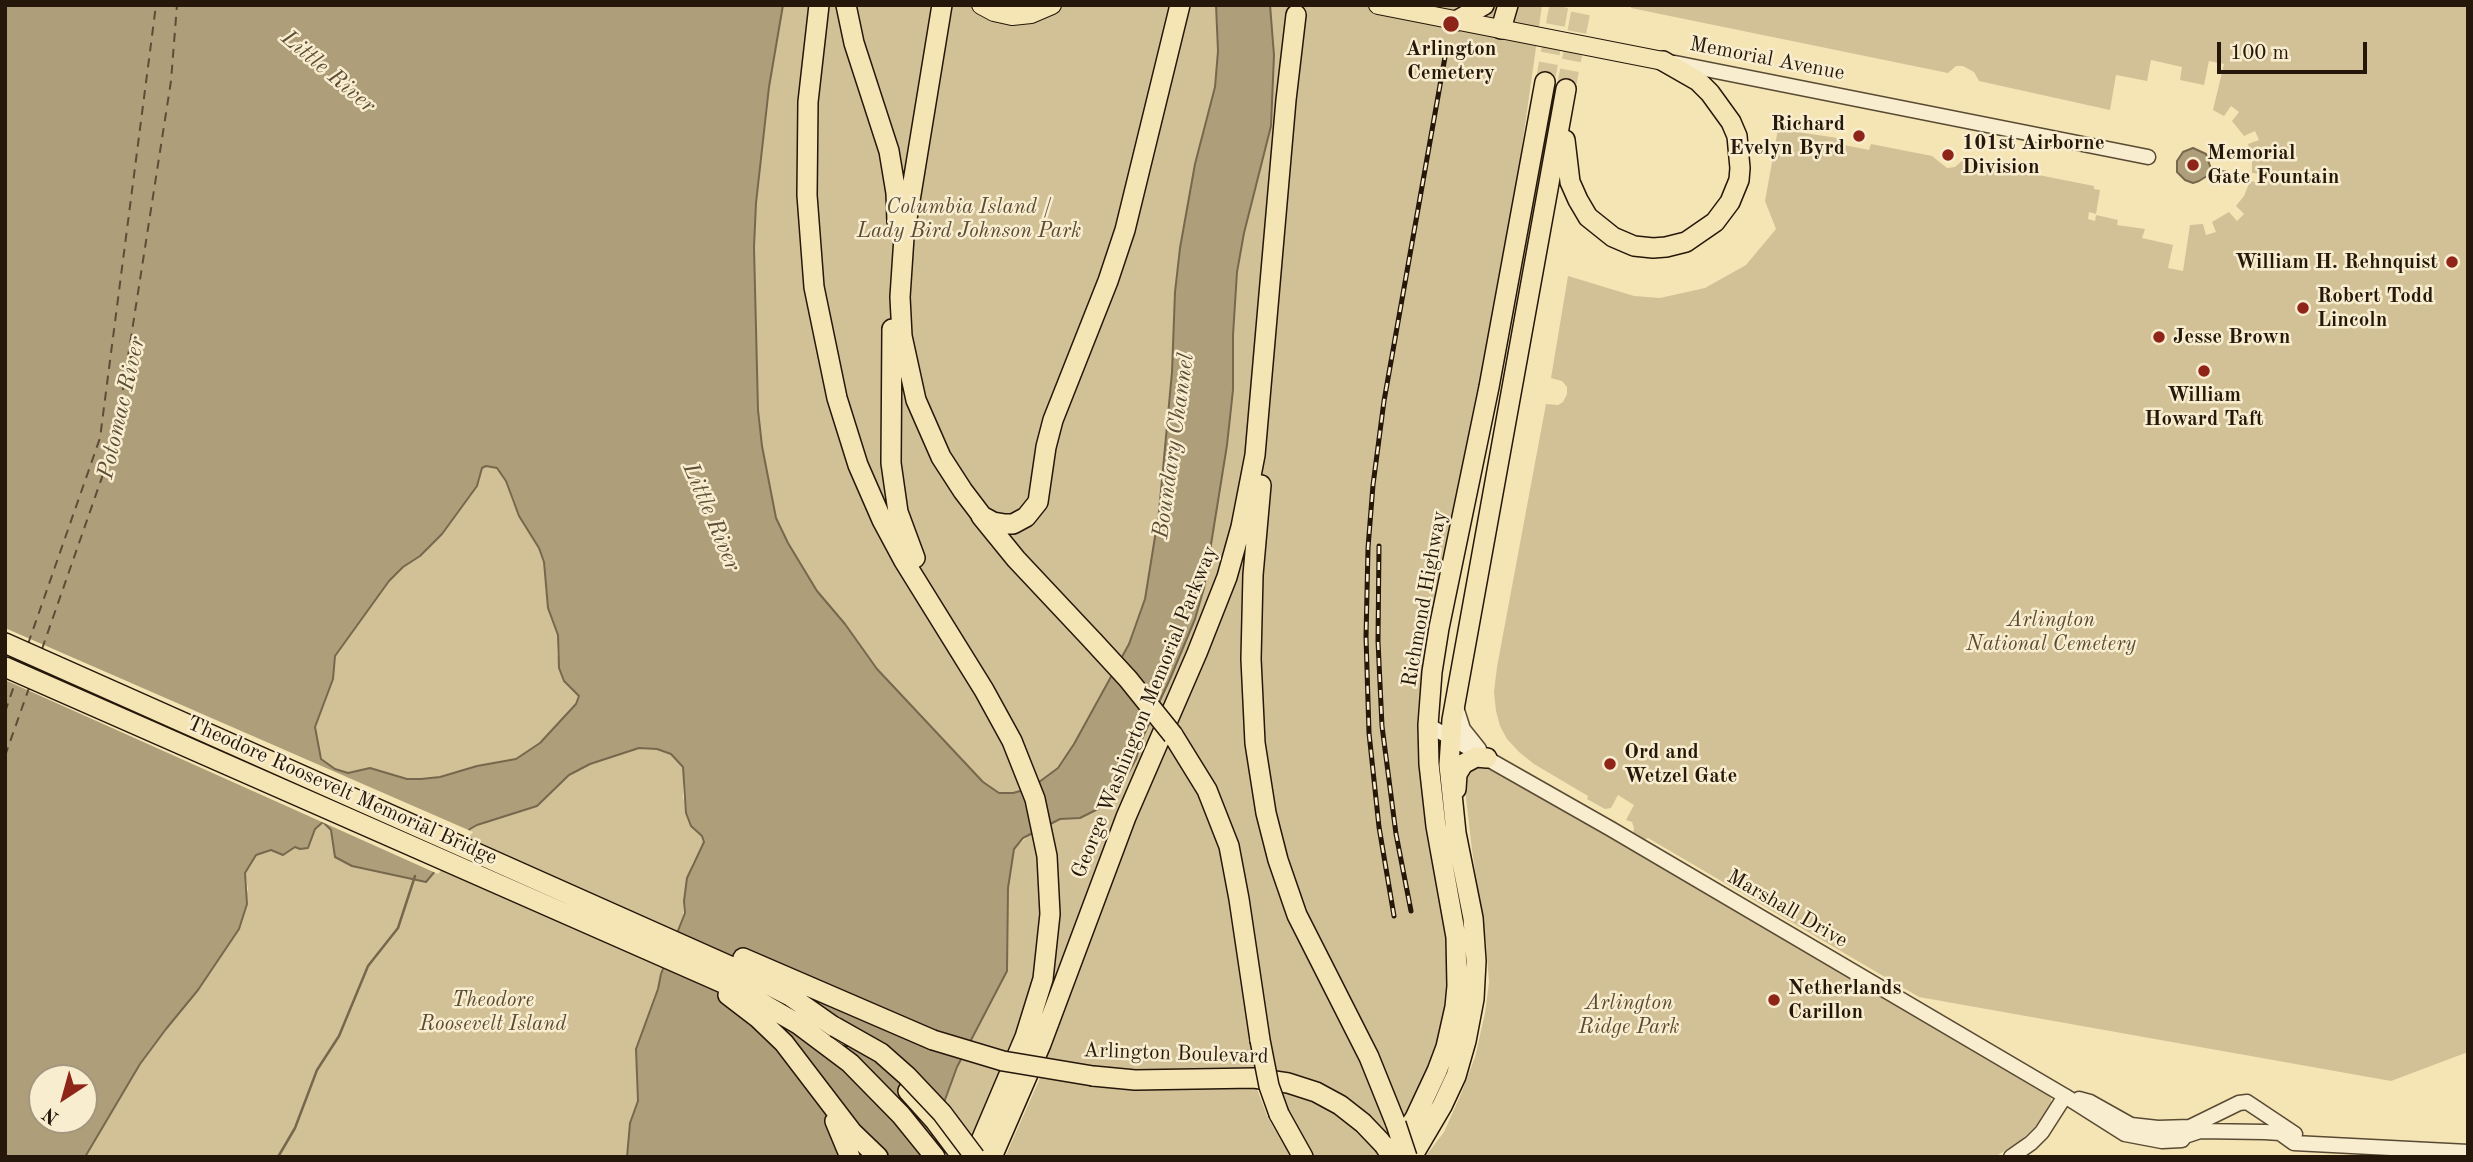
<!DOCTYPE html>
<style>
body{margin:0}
#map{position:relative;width:2473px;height:1162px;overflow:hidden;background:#f5e4b4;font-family:"Old Standard TT",serif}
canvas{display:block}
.frame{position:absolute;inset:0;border:7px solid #251709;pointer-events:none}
.north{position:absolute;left:28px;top:1064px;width:70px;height:70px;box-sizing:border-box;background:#f8edce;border:2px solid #a4977f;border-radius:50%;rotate:216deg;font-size:19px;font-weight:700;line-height:28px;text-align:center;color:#251709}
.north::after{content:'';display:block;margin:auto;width:24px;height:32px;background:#8f2418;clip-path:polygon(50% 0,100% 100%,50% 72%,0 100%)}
.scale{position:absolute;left:2217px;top:42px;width:150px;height:32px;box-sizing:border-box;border:4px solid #251709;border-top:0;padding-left:9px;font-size:21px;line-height:24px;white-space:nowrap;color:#251709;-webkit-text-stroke:5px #f8edce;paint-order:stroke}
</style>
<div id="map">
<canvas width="2473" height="1162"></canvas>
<div class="frame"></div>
<div class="north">N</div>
<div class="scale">100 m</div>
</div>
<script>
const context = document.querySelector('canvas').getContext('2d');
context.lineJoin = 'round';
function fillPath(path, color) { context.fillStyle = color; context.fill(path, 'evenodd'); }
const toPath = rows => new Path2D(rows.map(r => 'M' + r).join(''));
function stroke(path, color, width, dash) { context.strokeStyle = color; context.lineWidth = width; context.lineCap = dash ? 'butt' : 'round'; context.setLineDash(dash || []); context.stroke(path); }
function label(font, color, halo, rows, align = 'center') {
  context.font = font + ' "Old Standard TT",serif'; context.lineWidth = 5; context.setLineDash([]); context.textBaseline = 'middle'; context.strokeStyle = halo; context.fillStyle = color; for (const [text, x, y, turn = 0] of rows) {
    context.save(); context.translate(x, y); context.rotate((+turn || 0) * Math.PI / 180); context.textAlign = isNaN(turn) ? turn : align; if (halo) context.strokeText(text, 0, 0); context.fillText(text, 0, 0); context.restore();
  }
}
fillPath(toPath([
 [783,5,1216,5,1218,51,1215,87,1195,164,1180,248,1175,292,1172,372,1159,512,1145,599,1129,644,1074,744,1058,768,1031,788,1013,793,998,793,983,782,939,734,913,709,877,669,845,624,817,591,788,543,776,518,762,446,758,410,754,247,756,203,769,87],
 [1270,5,1542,5,1485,408,1428,725,1457,986,1415,1118,1384,1145,1316,1092,1173,1079,966,1050,1007,971,1008,888,1014,849,1123,750,1239,211],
 [1631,5,2468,5,2468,1052,2391,1081,1919,997,1648,838,1643,840,1633,834,1634,828,1632,822,1626,820,1634,805,1618,795,1611,808,1605,809,1587,799,1588,796,1534,764,1519,752,1507,739,1500,726,1496,711,1494,692,1497,667,1546,404,1558,405,1563,402,1567,394,1567,387,1562,381,1551,378,1568,276,1634,296,1660,298,1705,288,1746,265,1776,229,1765,201,1778,129,1844,139,1844,145,1869,150,1871,144,1932,156,1947,168,1955,167,1963,160,2094,186,2094,189,2100,190,2096,214,2089,212,2088,219,2095,221,2096,215,2118,220,2117,225,2145,229,2142,238,2173,245,2168,268,2183,271,2190,225,2203,224,2206,235,2216,232,2212,222,2229,212,2237,221,2244,214,2236,206,2244,196,2250,181,2261,183,2263,177,2263,174,2252,173,2252,158,2248,144,2259,140,2255,131,2244,136,2232,121,2239,112,2231,106,2224,116,2213,110,2224,64,2209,61,2204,85,2180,80,2182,67,2151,60,2147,81,2116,75,2110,110,1979,81,1974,72,1963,66,1956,66,1948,73,1631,8],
 [486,466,497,468,506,481,513,503,539,548,544,562,548,608,558,635,557,653,564,681,579,696,576,704,540,743,516,759,477,766,440,777,421,779,407,779,370,768,348,773,335,769,321,759,315,727,333,679,335,656,389,581,403,567,420,556,479,482,482,468],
 [639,748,657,749,671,754,683,767,683,797,691,826,702,836,704,842,692,864,684,901,683,919,636,1049,638,1101,630,1123,627,1157,85,1157,140,1064,166,1029,198,990,239,929,248,889,245,873,256,855,271,850,283,855,323,822,331,830,335,845,426,882,470,829,477,825,537,806,569,775,590,764],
 [1479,764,1492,769,2045,1091,2051,1098,2051,1107,2037,1125,2021,1140,1995,1157,1425,1157,1444,1132,1461,1094,1475,1057,1485,1013,1489,982,1486,942,1472,850,1464,781,1468,769],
 [961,1059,1002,1071,973,1143,943,1105],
 [1040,1078,1079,1081,1255,1084,1268,1118,1291,1157,1005,1157],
 [1278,1086,1298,1093,1349,1120,1380,1153,1378,1157,1310,1157,1287,1115]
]), '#d2c197');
const water = toPath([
 [5,5,783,5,769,87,756,203,754,247,758,410,762,446,776,518,788,543,817,591,845,624,877,669,983,782,999,793,1013,793,1031,788,1058,768,1074,744,1129,644,1145,599,1159,512,1172,372,1175,292,1180,248,1195,164,1215,87,1218,51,1216,5,1270,5,1274,55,1271,126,1244,233,1237,272,1233,335,1233,390,1227,445,1204,588,1195,619,1170,679,1142,739,1136,759,1123,783,1110,799,1098,809,1080,818,1060,819,1023,838,1014,849,1008,888,1007,971,957,1067,924,1157,627,1157,630,1123,638,1101,636,1049,658,989,661,974,685,913,684,901,687,878,704,842,702,836,691,826,686,813,683,767,671,754,657,749,639,748,590,764,569,775,537,806,477,825,470,829,426,882,352,866,335,857,331,830,323,822,315,829,308,848,300,849,295,847,283,855,271,850,256,855,245,873,247,904,239,929,198,990,166,1029,140,1064,85,1157,5,1157,5,5],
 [486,466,497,468,506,481,519,516,539,548,544,562,548,608,558,635,559,668,564,681,579,696,576,704,540,743,516,759,477,766,440,777,421,779,407,779,370,768,348,773,335,769,321,759,315,727,333,679,335,656,389,581,403,567,420,556,442,534,477,486,482,468,486,466],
 [42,1078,84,1078,84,1120,42,1120,42,1078],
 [2193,148,2206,154,2211,169,2228,172,2227,173,2210,169,2207,176,2199,181,2193,183,2185,180,2177,172,2177,161,2183,152,2193,148]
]);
fillPath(water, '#ae9e7a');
stroke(water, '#77684d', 2);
fillPath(toPath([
 [5,628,473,832,438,874,5,680]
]), '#f5e4b4');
stroke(toPath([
 [278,1157,295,1128,317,1070,339,1036,368,966,398,928,415,876]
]), '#77684d', 2.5);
stroke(toPath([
 [28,644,100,438,156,5],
 [42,649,115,440,171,81,177,5],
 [5,712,15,683],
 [5,756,29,688]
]), '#5c4d36', 2, [9, 7]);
stroke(toPath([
 [1545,82,1559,5],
 [1566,89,1582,5]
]), '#d6c59a', 19, [19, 10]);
const minor = toPath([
 [1675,63,2148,157],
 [1456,707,1463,729,1479,749],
 [1428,725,1611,829,2065,1096,2125,1134,2162,1141,2182,1140,2185,1136,2200,1131,2265,1132,2280,1133,2294,1143,2468,1152],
 [2079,1099,2090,1102,2131,1125,2158,1128,2190,1127,2239,1103,2247,1102,2295,1134],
 [2011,1157,2031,1143,2042,1132,2065,1096]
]);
const major = toPath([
 [981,5,994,12,1012,16,1031,14,1052,5],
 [1378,5,1663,61]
]);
const highway = toPath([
 [819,5,808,102,807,195,814,287,837,398,858,465,882,520,904,561,984,690,1012,741,1035,799,1047,856,1050,914,1043,979,1025,1037,974,1157],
 [846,5,854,43,889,151,896,193,897,221],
 [942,5,904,237,900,297,902,336,916,400,941,457,963,491,982,516,993,522,1005,524,1013,524,1026,517,1038,502,1046,447,1053,420,1108,281,1125,230,1180,5],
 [1456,21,1484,5],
 [1501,29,1508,5],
 [1565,140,1570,182,1578,200,1588,217,1613,237,1634,246,1653,248,1666,247,1686,242,1715,222,1730,202,1739,180,1740,168,1737,136,1731,122,1710,93,1698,81,1663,61],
 [892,329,891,463,898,512,915,558],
 [1261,485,1253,575,1251,659,1255,743,1266,813,1278,860,1297,915,1369,1057,1396,1124],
 [981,516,1016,559,1093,641],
 [5,643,741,971,790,996,847,1036],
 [5,667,741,991,798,1024,850,1063,901,1115,935,1157],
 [1173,735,1207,790,1229,846,1239,899,1260,1040],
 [1456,789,1457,774,1463,764,1476,757,1487,758],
 [743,958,933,1040],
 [728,995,758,1018,784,1043,852,1132,878,1157],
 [1093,1076,1135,1080,1254,1078,1288,1083,1316,1092,1340,1105,1363,1123,1384,1145],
 [908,1091,935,1121,962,1157],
 [1279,1114,1303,1157],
 [835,1121,850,1157],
 [1394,1150,1415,1118,1437,1071,1446,1047,1455,1007,1457,986,1456,937,1436,826,1429,764,1428,725,1432,672,1439,628,1489,387,1545,82],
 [992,1157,1041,1044,1126,817,1197,653,1227,577,1241,527,1255,455,1286,100,1296,15],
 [1412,1157,1442,1106,1456,1076,1466,1041,1474,999,1476,961,1473,918,1456,833,1449,765,1452,720,1566,89]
]);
stroke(minor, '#594a34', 17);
stroke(major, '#251709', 20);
stroke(highway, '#251709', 22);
stroke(minor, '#f8edce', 14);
stroke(major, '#f5e4b4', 18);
stroke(highway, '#f5e4b4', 19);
const rail = toPath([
 [1379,546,1378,641,1382,726,1396,834,1411,911],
 [1394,916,1379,827,1369,733,1366,637,1368,548,1373,485,1384,401,1445,57]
]);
stroke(rail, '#251709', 5);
stroke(rail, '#f8edce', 2.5, [8]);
const highwayBridge = toPath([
 [1093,641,1128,679,1173,735],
 [835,1027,881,1053,907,1076,942,1113,975,1157],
 [933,1040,1003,1061,1093,1076],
 [1260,1040,1269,1086,1279,1114],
 [1396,1124,1407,1157],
 [1384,1145,1392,1157]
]);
stroke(highwayBridge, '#251709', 22, []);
stroke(highwayBridge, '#f5e4b4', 19);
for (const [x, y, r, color] of [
 [1451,24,9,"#8f2418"],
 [1859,136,7,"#8f2418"],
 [1948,155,7,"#8f2418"],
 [2193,165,7,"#8f2418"],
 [2452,262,7,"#8f2418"],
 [2303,308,7,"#8f2418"],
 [2159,337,7,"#8f2418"],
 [2204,371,7,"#8f2418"],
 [1610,764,7,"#8f2418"],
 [1774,1000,7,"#8f2418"]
]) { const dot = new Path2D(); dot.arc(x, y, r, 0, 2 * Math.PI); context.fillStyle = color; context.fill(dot); stroke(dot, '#f8edce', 2.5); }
label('bold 21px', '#251709', '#f8edce', [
 ["Arlington",1451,49,"center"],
 ["Cemetery",1451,73,"center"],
 ["Richard",1845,124,"right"],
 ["Evelyn Byrd",1845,148,"right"],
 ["101st Airborne",1962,143],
 ["Division",1962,167],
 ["Memorial",2207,153],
 ["Gate Fountain",2207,177],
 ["William H. Rehnquist",2438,262,"right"],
 ["Robert Todd",2317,296],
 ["Lincoln",2317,320],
 ["Jesse Brown",2173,337],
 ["William",2204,395,"center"],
 ["Howard Taft",2204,419,"center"],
 ["Ord and",1624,752],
 ["Wetzel Gate",1624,776],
 ["Netherlands",1788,988],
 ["Carillon",1788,1012]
], 'left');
label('21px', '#251709', '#f8edce', [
 ["Memorial Avenue",1767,59,11],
 ["Richmond Highway",1425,599,-80],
 ["George Washington Memorial Parkway",1145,712,-68],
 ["Theodore Roosevelt Memorial Bridge",342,791,24],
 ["Marshall Drive",1787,909,30],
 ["Arlington Boulevard",1176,1054,2]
]);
label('italic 21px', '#594a34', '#f8edce', [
 ["Columbia Island /",969,207],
 ["Lady Bird Johnson Park",969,231],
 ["Arlington",2051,620],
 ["National Cemetery",2051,644],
 ["Theodore",493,1000],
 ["Roosevelt Island",493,1024],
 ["Arlington",1629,1003],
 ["Ridge Park",1629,1027]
]);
label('italic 23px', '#5c4d36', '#f8edce', [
 ["Little River",328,72,40],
 ["Potomac River",122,408,-77],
 ["Boundary Channel",1174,446,-82],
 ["Little River",711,517,67]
]);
</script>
